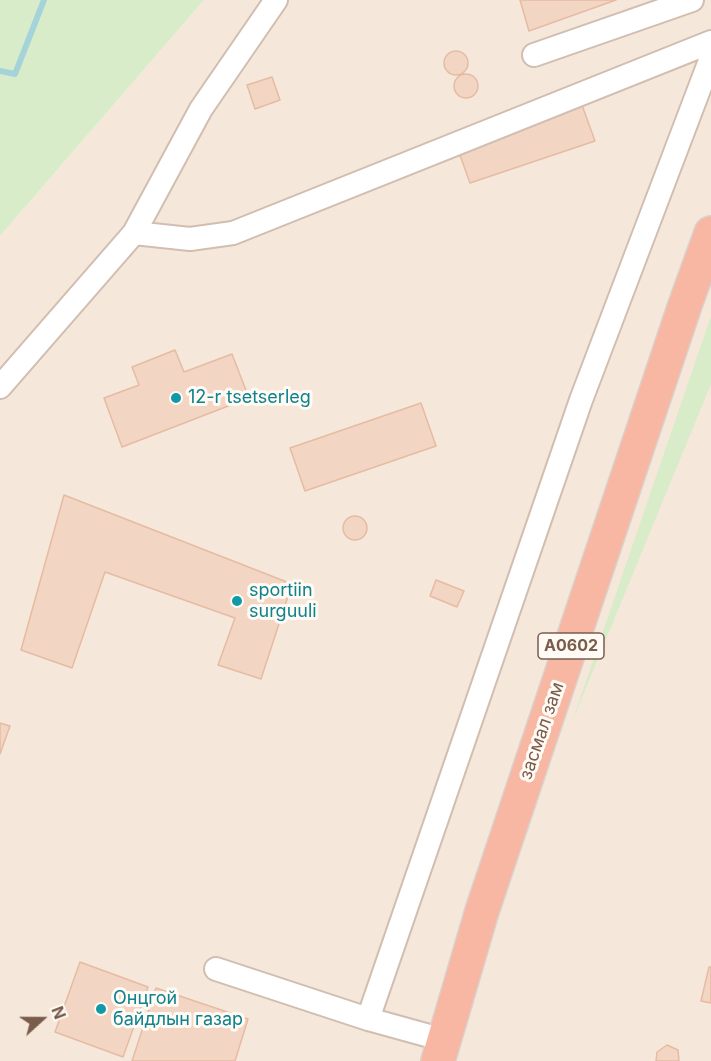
<!DOCTYPE html>
<meta charset="utf-8">
<style>
body{margin:0}
#map{position:relative;width:711px;height:1061px;overflow:hidden;background:#fdf6ec;font-family:Inter,sans-serif}
canvas{display:block}
.north{position:absolute;left:12px;top:989px;width:60px;height:60px;-webkit-text-stroke:4px #fffaf3;paint-order:stroke;rotate:69deg;font-size:16px;font-weight:700;line-height:24px;text-align:center;color:#7a5c4d}
.north::after{content:'';display:block;margin:auto;width:21px;height:27px;background:#7a5c4d;clip-path:polygon(50% 0,100% 100%,50% 72%,0 100%)}
</style>
<div id="map">
<canvas width="711" height="1061"></canvas>
<div class="north">N</div>
</div>
<script>
const context = document.querySelector('canvas').getContext('2d');
context.lineJoin = 'round';
function fillPath(path, color) { context.fillStyle = color; context.fill(path, 'evenodd'); }
const toPath = rows => new Path2D(rows.map(r => 'M' + r).join(''));
function stroke(path, color, width, dash) { context.strokeStyle = color; context.lineWidth = width; context.lineCap = dash ? 'butt' : 'round'; context.setLineDash(dash || []); context.stroke(path); }
function label(font, color, halo, rows, align = 'center') {
  context.font = font + ' Inter,sans-serif'; context.lineWidth = 6; context.setLineDash([]); context.textBaseline = 'middle'; context.strokeStyle = halo; context.fillStyle = color; for (const [text, x, y, turn = 0] of rows) {
    context.save(); context.translate(x, y); context.rotate((+turn || 0) * Math.PI / 180); context.textAlign = isNaN(turn) ? turn : align; if (halo) context.strokeText(text, 0, 0); context.fillText(text, 0, 0); context.restore();
  }
}
fillPath(toPath([
 [204,0,711,0,711,1061,0,1061,0,236]
]), '#f5e8da');
fillPath(toPath([
 [0,0,204,0,0,236],
 [711,316,711,384,572,722]
]), '#d8ecc9');
stroke(toPath([
 [0,71,15,74,44,0]
]), '#a5d3da', 6);
const building = toPath([
 [520,0,616,0,529,31,520,0],
 '444 63a12 12 0 1 1 24 0a12 12 0 1 1-24 0Z',
 '454 86a12 12 0 1 1 24 0a12 12 0 1 1-24 0Z',
 [272,77,280,100,255,109,247,85,272,77],
 [582,105,595,141,470,183,457,147,582,105],
 [175,350,184,372,232,354,249,398,122,447,104,398,139,385,132,367,175,350],
 [421,403,436,446,305,491,290,448,421,403],
 [64,495,292,584,261,679,218,665,235,618,105,572,72,668,21,650,64,495],
 '343 528a12 12 0 1 1 24 0a12 12 0 1 1-24 0Z',
 [436,580,464,591,457,607,430,596,436,580],
 [0,723,10,726,0,754,0,723],
 [80,962,148,987,123,1057,55,1032,80,962],
 [709,967,711,967,711,1003,701,1001,709,967],
 [156,988,248,1019,235,1061,132,1061,156,988],
 [667,1045,678,1050,679,1061,656,1061,657,1052,667,1045]
]);
fillPath(building, '#f3d5c3');
stroke(building, '#e6bba3', 1.5);
const minor = toPath([
 [534,55,692,0],
 [134,233,190,239,233,233,711,42],
 [0,387,134,233,201,109,276,0],
 [216,969,368,1019,444,1040],
 [368,1019,581,400,711,58]
]);
const highway = toPath([
 [438,1061,482,911,685,305,711,233]
]);
stroke(minor, '#d1beb0', 26);
stroke(highway, '#dad1cd', 36);
stroke(minor, '#fff', 22);
stroke(highway, '#f7b7a3', 33);
for (const [x, y, r, color] of [
 [176,398,6,"#0f9aa8"],
 [237,601,6,"#0f9aa8"],
 [101,1009,6,"#0f9aa8"]
]) { const dot = new Path2D(); dot.arc(x, y, r, 0, 2 * Math.PI); context.fillStyle = color; context.fill(dot); stroke(dot, '#fffaf3', 2); }
for (const [x, y, w] of [
 [571,646,66]
]) { const box = new Path2D(); box.roundRect(x - w / 2, y - 13, w, 26, 4.5); context.fillStyle = '#fffaf3'; context.fill(box); stroke(box, '#7a5c4d', 1.5); }
label('bold 16px', '#7a5c4d', null, [
 ["A0602",571,646]
]);
label('18px', '#0d838f', '#fffaf3', [
 ["12-r tsetserleg",188,398],
 ["sportiin",249,591],
 ["surguuli",249,612],
 ["Онцгой",113,999],
 ["байдлын газар",113,1020]
], 'left');
label('18px', '#7a5c4d', '#fffaf3', [
 ["засмал зам",542,731,-71]
]);
</script>
